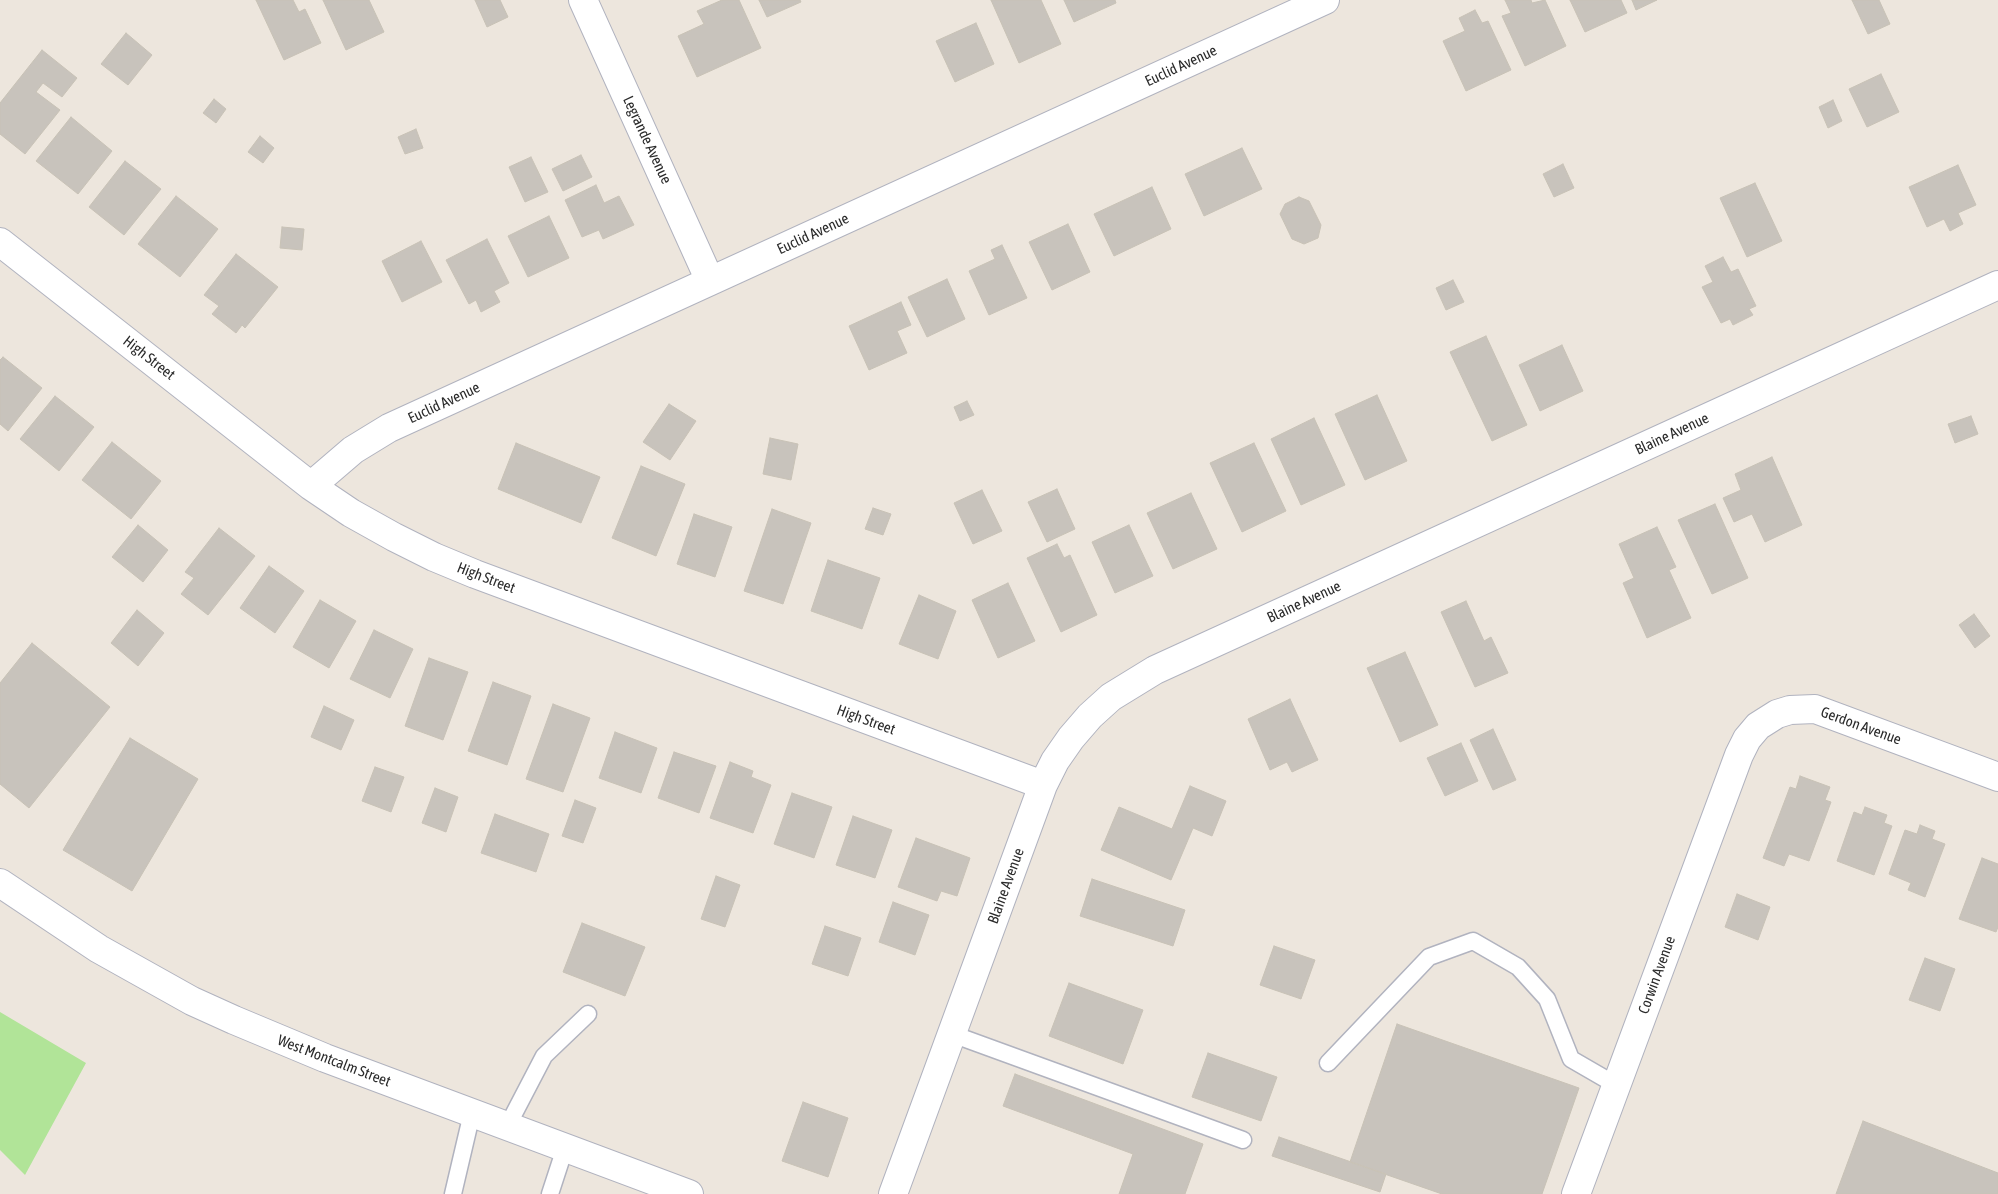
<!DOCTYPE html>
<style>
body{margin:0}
canvas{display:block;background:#ede6dd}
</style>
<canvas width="1998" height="1194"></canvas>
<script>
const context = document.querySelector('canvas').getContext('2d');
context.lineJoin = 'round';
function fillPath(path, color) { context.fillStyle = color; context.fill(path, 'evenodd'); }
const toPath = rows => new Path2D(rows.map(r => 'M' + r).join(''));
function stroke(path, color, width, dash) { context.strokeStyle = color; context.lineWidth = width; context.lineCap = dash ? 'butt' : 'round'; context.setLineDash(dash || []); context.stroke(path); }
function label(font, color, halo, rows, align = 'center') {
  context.font = font + ' "Asap Condensed",sans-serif'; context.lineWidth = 5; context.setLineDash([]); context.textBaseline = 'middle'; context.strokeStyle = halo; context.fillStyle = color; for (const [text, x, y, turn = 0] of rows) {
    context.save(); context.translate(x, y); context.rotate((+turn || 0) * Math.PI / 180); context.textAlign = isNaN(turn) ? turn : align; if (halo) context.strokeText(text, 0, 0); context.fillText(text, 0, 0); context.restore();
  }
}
fillPath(toPath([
 [0,1012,86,1063,25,1175,0,1150]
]), '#b1e498');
const building = toPath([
 [256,0,293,0,299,12,305,9,321,43,284,60,256,0],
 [323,0,369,0,384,32,346,50,323,0],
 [475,0,500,0,508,17,487,27,475,0],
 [722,0,739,0,761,48,697,77,678,36,704,24,697,11,722,0],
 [759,0,800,0,801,2,767,17,759,0],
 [991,0,1041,0,1061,44,1019,63,991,0],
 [1064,0,1115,0,1116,3,1074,22,1064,0],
 [1505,0,1531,0,1532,3,1545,0,1566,46,1525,66,1502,16,1511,13,1505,0],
 [1570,0,1621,0,1627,13,1585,32,1570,0],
 [1632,0,1657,0,1636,10,1632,0],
 [1852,0,1879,0,1890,24,1868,34,1852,0],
 [1475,10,1482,23,1488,21,1511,70,1466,91,1443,41,1465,31,1459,18,1475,10],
 [976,23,994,64,955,82,936,41,976,23],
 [126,33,152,55,128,85,101,64,126,33],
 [42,50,77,78,62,97,43,83,36,92,60,110,25,154,0,134,0,103,42,50],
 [1881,74,1899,112,1867,127,1849,89,1881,74],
 [214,99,226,109,216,123,203,113,214,99],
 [1833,100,1842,121,1828,128,1819,107,1833,100],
 [71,117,112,151,78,194,36,161,71,117],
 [416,129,423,148,405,154,398,137,416,129],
 [260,136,274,148,263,163,248,152,260,136],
 [1242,148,1262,189,1204,216,1185,174,1242,148],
 [581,155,592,177,563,191,552,169,581,155],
 [531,157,548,192,525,202,509,167,531,157],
 [125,161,161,189,124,235,89,207,125,161],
 [1563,164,1574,188,1554,197,1543,174,1563,164],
 [1958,165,1976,205,1958,213,1963,224,1950,231,1944,219,1927,227,1909,187,1958,165],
 [1755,183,1782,241,1747,257,1720,198,1755,183],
 [596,185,604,203,619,196,634,225,603,239,599,230,582,237,565,200,596,185],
 [1152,187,1171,229,1114,256,1094,214,1152,187],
 [176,196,218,229,180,277,138,244,176,196],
 [1299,197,1309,201,1321,225,1318,238,1304,244,1292,239,1280,214,1285,204,1299,197],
 [549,216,569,258,528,277,508,236,549,216],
 [1068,224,1090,272,1052,290,1029,242,1068,224],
 [282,227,304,229,302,250,280,248,282,227],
 [487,239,509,283,494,291,500,302,481,312,476,300,469,304,446,260,487,239],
 [421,241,442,282,402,302,382,261,421,241],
 [1002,245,1027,298,989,315,969,271,995,259,991,250,1002,245],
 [236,254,278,287,245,328,242,325,236,333,212,314,219,306,204,295,236,254],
 [1723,257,1731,272,1738,269,1756,306,1749,309,1753,315,1733,325,1730,319,1721,323,1702,287,1713,282,1705,266,1723,257],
 [947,279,965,319,927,337,908,297,947,279],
 [1453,280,1464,302,1446,310,1436,288,1453,280],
 [901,302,911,325,897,331,907,353,869,370,849,326,901,302],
 [1486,336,1527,425,1492,441,1450,352,1486,336],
 [1562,345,1583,391,1540,411,1519,365,1562,345],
 [3,357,42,388,8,431,0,424,0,360,3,357],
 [1377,395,1407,461,1365,480,1335,414,1377,395],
 [55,396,94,427,59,471,20,439,55,396],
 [967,401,974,415,960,421,954,407,967,401],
 [669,404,696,421,670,460,643,442,669,404],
 [1971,416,1978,434,1955,443,1948,424,1971,416],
 [1314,418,1345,485,1301,505,1271,439,1314,418],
 [770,438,798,444,791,480,763,474,770,438],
 [112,442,161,481,131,519,82,480,112,442],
 [516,443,600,477,581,523,498,489,516,443],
 [1254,443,1286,511,1242,532,1210,463,1254,443],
 [1772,457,1802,525,1765,542,1752,514,1734,522,1723,498,1741,490,1735,474,1772,457],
 [641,466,685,484,656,556,612,538,641,466],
 [1057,489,1075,529,1047,542,1028,502,1057,489],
 [982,490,1002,531,973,544,954,503,982,490],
 [1191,493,1217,549,1173,569,1147,513,1191,493],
 [1715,504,1748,578,1712,594,1678,520,1715,504],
 [873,508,891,514,883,535,865,529,873,508],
 [772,509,811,523,783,604,744,591,772,509],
 [694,514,732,527,715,577,677,564,694,514],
 [138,525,168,550,143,582,112,557,138,525],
 [1129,525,1153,576,1115,593,1092,542,1129,525],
 [1657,527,1676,567,1669,570,1691,618,1647,638,1623,583,1634,578,1619,544,1657,527],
 [219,528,255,556,208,615,181,594,194,578,185,572,219,528],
 [1057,544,1064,558,1070,555,1097,615,1061,632,1027,558,1057,544],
 [828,560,880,578,862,629,811,611,828,560],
 [269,566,304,591,275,633,240,608,269,566],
 [1008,583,1035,641,998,658,972,600,1008,583],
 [919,595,956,611,938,659,899,644,919,595],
 [320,600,356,621,329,668,293,647,320,600],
 [1466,601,1484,641,1491,637,1508,673,1475,687,1441,612,1466,601],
 [137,610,164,633,138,666,111,643,137,610],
 [1974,614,1990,636,1975,648,1959,625,1974,614],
 [374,630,413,649,390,698,350,679,374,630],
 [32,643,110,707,29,808,0,784,0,683,32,643],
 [1405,652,1438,725,1400,742,1367,668,1405,652],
 [429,658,468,672,443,740,405,726,429,658],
 [493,682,531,696,507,765,468,751,493,682],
 [1290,699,1318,760,1292,772,1287,762,1270,770,1248,719,1290,699],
 [553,704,590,718,563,792,526,779,553,704],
 [324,706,354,720,341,750,311,737,324,706],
 [1493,729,1516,780,1493,790,1470,740,1493,729],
 [615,732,657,748,641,793,599,778,615,732],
 [130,738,198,779,132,891,63,850,130,738],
 [1461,743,1478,781,1445,796,1427,758,1461,743],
 [674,752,716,766,699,813,658,798,674,752],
 [730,762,753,771,751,777,771,785,753,833,710,818,730,762],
 [375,767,404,777,391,812,362,801,375,767],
 [1800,776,1830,787,1825,800,1831,802,1809,861,1789,854,1784,866,1763,858,1790,787,1796,789,1800,776],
 [1190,786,1226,801,1212,836,1193,828,1171,880,1101,850,1119,807,1172,829,1190,786],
 [435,788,458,797,446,832,422,823,435,788],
 [792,793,832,807,814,858,774,844,792,793],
 [575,800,596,808,583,843,562,836,575,800],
 [1865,807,1887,815,1884,823,1892,826,1874,875,1837,861,1854,812,1862,815,1865,807],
 [495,814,549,834,536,872,481,853,495,814],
 [853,816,892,830,875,878,836,865,853,816],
 [1920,825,1935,831,1932,839,1945,844,1925,897,1908,890,1911,883,1889,874,1905,830,1917,834,1920,825],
 [916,838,970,858,957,896,941,891,937,901,898,887,916,838],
 [1982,858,1998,864,1998,927,1996,932,1959,919,1982,858],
 [716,876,740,885,725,927,701,919,716,876],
 [1092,879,1185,910,1173,946,1080,916,1092,879],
 [1737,894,1770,907,1758,940,1725,927,1737,894],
 [893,902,929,915,915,955,879,942,893,902],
 [582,923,645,947,625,996,563,972,582,923],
 [825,926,861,938,848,976,812,964,825,926],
 [1274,946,1315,960,1301,999,1260,985,1274,946],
 [1925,958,1955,969,1940,1011,1909,1000,1925,958],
 [1069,983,1143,1010,1123,1064,1049,1036,1069,983],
 [1397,1024,1579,1088,1542,1194,1442,1194,1350,1162,1397,1024],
 [1208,1053,1277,1077,1261,1121,1192,1097,1208,1053],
 [1015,1074,1203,1144,1185,1194,1119,1194,1133,1154,1003,1106,1015,1074],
 [803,1102,848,1118,828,1177,782,1161,803,1102],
 [1863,1121,1998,1173,1998,1194,1836,1194,1863,1121],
 [1279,1137,1386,1174,1380,1192,1272,1156,1279,1137]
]);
fillPath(building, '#c8c3bc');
stroke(building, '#c8c2b6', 1);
const service = toPath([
 [952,1034,1243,1140],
 [1328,1063,1429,957,1473,941,1518,967,1547,999,1571,1059,1616,1085],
 [507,1127,544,1056,588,1014],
 [453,1194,472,1113],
 [550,1194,565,1148]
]);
const minor = toPath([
 [583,0,710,281],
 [0,242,311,486,351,513,394,537,434,557,475,574,1043,785],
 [311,486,353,450,389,428,1325,0],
 [893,1194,1043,785,1055,761,1071,738,1090,716,1111,697,1155,670,1998,285],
 [1576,1194,1739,755,1747,739,1758,726,1777,714,1790,710,1815,709,1998,777]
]);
const secondary = toPath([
 [0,883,99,949,192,1001,234,1020,325,1058,689,1194]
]);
stroke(service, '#b1b3bf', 19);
stroke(minor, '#b1b3bf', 30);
stroke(secondary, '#b1b3bf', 30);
stroke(service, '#fff', 16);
stroke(minor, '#fff', 28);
stroke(secondary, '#fff', 28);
label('15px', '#2b2b2b', '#fff', [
 ["Euclid Avenue",1181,66,-25],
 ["Legrande Avenue",647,140,65],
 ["Euclid Avenue",813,234,-25],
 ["High Street",149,358,38],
 ["Euclid Avenue",444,403,-25],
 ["Blaine Avenue",1672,434,-25],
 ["High Street",486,578,21],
 ["Blaine Avenue",1304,602,-25],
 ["High Street",866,720,20],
 ["Gerdon Avenue",1861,726,20],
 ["Blaine Avenue",1006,886,-70],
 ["Corwin Avenue",1657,975,-70],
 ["West Montcalm Street",334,1061,21]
]);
</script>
